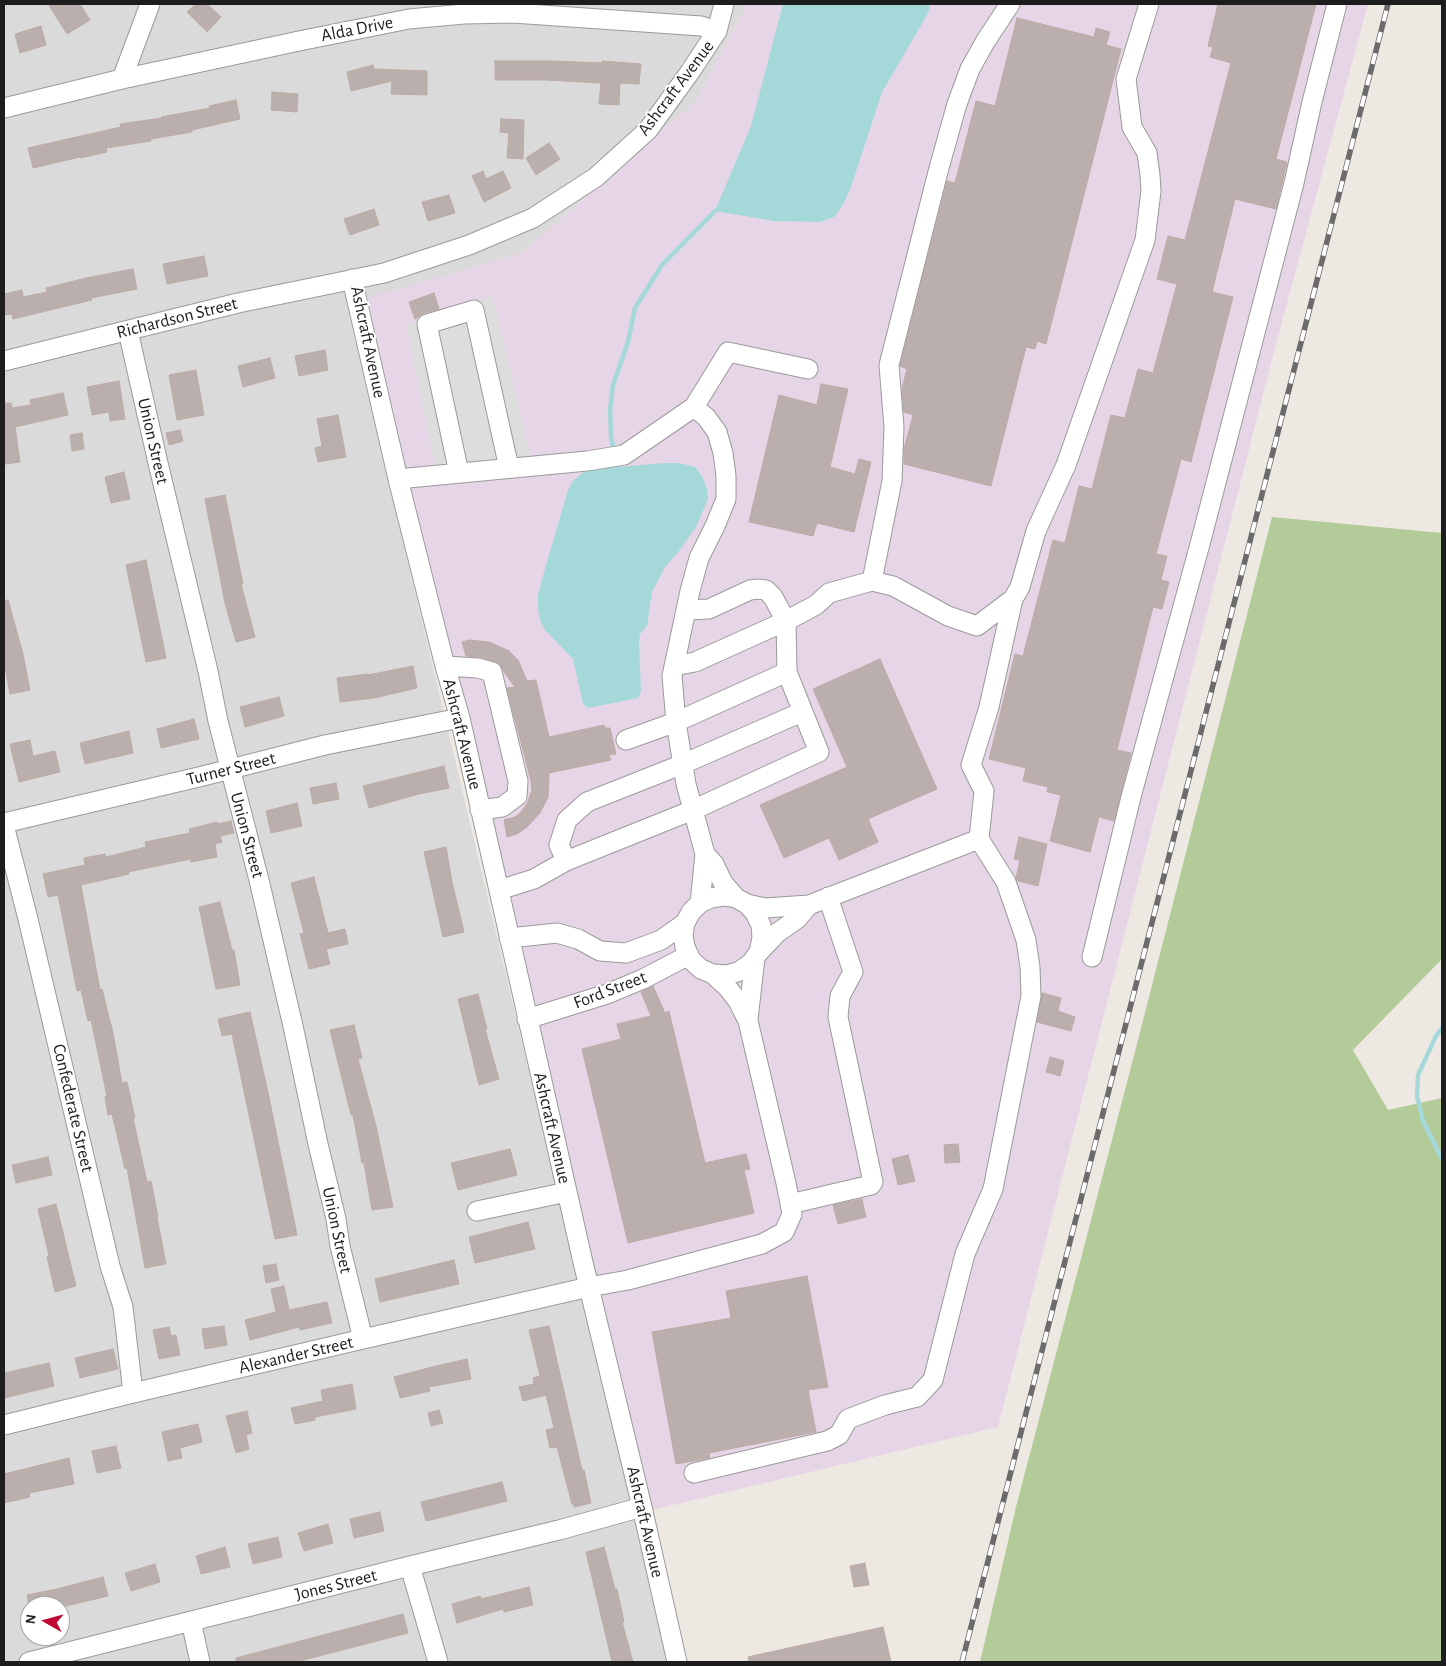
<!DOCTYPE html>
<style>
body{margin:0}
#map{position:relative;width:1446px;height:1666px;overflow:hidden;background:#eee8e3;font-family:"Alegreya Sans",sans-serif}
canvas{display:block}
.frame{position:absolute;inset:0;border:5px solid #1d1d1d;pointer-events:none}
.north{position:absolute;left:20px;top:1596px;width:50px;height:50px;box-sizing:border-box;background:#fff;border:1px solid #a5a5a5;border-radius:50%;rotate:277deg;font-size:14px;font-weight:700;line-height:20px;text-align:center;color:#1d1d1d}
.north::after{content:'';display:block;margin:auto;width:18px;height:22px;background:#c00932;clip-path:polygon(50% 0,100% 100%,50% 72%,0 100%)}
</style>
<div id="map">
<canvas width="1446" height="1666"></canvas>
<div class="frame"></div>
<div class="north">N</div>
</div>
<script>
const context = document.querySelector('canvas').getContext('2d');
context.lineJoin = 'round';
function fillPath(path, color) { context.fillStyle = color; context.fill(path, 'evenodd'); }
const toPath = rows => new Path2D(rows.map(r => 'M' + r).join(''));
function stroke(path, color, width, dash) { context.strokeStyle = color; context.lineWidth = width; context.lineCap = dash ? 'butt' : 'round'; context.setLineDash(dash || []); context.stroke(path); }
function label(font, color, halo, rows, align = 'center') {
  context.font = font + ' "Alegreya Sans",sans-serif'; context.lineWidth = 4; context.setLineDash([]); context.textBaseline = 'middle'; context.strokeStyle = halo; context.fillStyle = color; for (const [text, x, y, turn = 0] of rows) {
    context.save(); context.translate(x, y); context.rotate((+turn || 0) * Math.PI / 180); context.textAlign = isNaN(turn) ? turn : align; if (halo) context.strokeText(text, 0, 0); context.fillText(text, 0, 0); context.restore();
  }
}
fillPath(toPath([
 [4,4,747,4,697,100,522,253,347,305,669,1662,4,1662],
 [30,1606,60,1606,60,1636,30,1636]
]), '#dbdada');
fillPath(toPath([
 [747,4,1368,4,1277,340,998,1427,652,1510,346,304,522,253,697,100]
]), '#e6d5e6');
fillPath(toPath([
 [1272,517,1442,533,1442,959,1353,1050,1388,1110,1442,1098,1442,1662,980,1662,1016,1507,1131,1067]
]), '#b3cb99');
fillPath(toPath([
 [492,295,531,457,436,470,406,325]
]), '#ddd');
fillPath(toPath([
 [783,4,931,4,927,15,882,92,851,187,843,205,834,217,820,222,774,221,715,211,751,126],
 [665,463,679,463,695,467,702,476,707,489,708,499,696,527,679,551,665,567,652,592,647,626,640,634,639,642,641,692,638,698,588,708,583,704,573,659,545,630,540,620,538,608,538,595,542,579,568,490,573,481,581,474,591,469]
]), '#a5d9d9');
stroke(toPath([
 [614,452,611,436,610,410,613,385,628,342,635,308,662,265,715,211,720,208],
 [1442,1028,1436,1036,1418,1075,1417,1096,1423,1121,1442,1159]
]), '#a5d9d9', 4.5);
const building = toPath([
 [48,4,80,4,90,20,67,34,48,4],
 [196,4,207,4,221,17,207,32,187,12,196,4],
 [1218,4,1316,4,1276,159,1287,162,1276,209,1235,199,1212,292,1233,297,1191,462,1181,459,1156,554,1167,556,1161,580,1169,582,1162,609,1153,607,1117,750,1131,753,1114,821,1099,817,1090,852,1050,841,1061,795,1047,792,1048,787,1023,781,1026,768,989,759,1015,654,1023,656,1053,540,1065,543,1079,486,1092,489,1111,415,1125,418,1138,369,1153,373,1177,284,1157,279,1168,236,1185,240,1231,63,1210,57,1213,47,1208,46,1218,4],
 [1017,18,1094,37,1096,28,1110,32,1106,45,1121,49,1046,344,1037,341,1035,349,1026,347,991,486,904,464,904,449,913,415,904,412,902,389,907,369,900,366,947,181,955,183,976,101,995,106,1017,18],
 [41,26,46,45,20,53,15,34,41,26],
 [495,61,553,61,602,63,602,61,641,64,639,84,620,83,619,105,599,104,601,83,545,80,495,80,495,61],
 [373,65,374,69,427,71,427,95,391,94,392,81,351,91,347,72,373,65],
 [272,92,298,94,297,112,271,110,272,92],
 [236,100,240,119,192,130,192,132,151,139,151,141,106,148,107,152,80,158,80,157,33,168,28,148,121,127,120,124,162,118,161,117,210,108,209,106,236,100],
 [501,119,524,120,523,159,507,158,509,133,500,132,501,119],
 [549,143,560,159,536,175,526,158,549,143],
 [483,171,486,179,503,171,511,188,484,202,472,176,483,171],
 [449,195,455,213,428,221,422,202,449,195],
 [374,209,379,225,350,235,344,219,374,209],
 [204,256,208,276,167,284,163,264,204,256],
 [133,269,137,289,91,298,92,300,13,319,12,314,4,315,4,294,22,290,23,297,47,292,46,288,86,278,133,269],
 [434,293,439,309,424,313,415,319,409,302,434,293],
 [325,350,328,370,299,376,295,356,325,350],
 [270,358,275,378,243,387,238,366,270,358],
 [196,370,204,415,177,420,169,375,196,370],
 [119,381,125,419,110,421,109,412,92,415,87,387,119,381],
 [821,384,848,389,830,467,855,474,859,459,871,462,854,532,817,523,813,536,749,522,779,395,817,405,821,384],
 [63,393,68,415,15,427,20,462,5,464,4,453,4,403,11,403,12,408,31,405,30,400,63,393],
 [338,415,346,457,318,462,315,448,322,446,317,419,338,415],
 [180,430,183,441,169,445,166,433,180,430],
 [82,433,84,449,72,451,70,435,82,433],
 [124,472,130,499,111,503,105,477,124,472],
 [225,495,243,584,241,584,255,637,236,642,225,603,205,499,225,495],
 [146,560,166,658,146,662,126,565,146,560],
 [8,600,23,654,30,690,10,694,4,661,4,601,8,600],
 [469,640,489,642,509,651,518,660,527,681,536,680,549,737,604,725,605,728,610,728,616,754,609,755,611,760,549,773,548,797,540,813,527,827,517,834,507,837,504,820,515,817,521,812,527,804,532,790,531,781,507,688,515,687,504,672,500,664,480,657,466,656,462,642,469,640],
 [880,659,937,789,868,819,878,842,839,860,829,838,784,858,760,805,847,767,813,689,880,659],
 [413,666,417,688,374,698,340,702,337,678,368,674,368,675,413,666],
 [279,697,284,716,245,727,240,707,279,697],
 [194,719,199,739,161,748,157,729,194,719],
 [129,731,133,753,85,764,80,743,129,731],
 [30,740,33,756,55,751,60,772,19,782,10,744,30,740],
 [444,766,449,788,419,794,369,808,363,786,444,766],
 [336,783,339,799,313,804,310,788,336,783],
 [297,803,302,826,271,833,266,811,297,803],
 [231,821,234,833,220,836,222,842,215,844,217,857,191,862,191,859,128,872,129,874,81,885,100,990,102,989,113,1033,122,1083,127,1082,135,1118,133,1118,147,1182,151,1181,158,1217,157,1217,166,1264,145,1268,127,1168,125,1169,112,1114,108,1115,105,1097,107,1096,91,1020,88,1021,81,990,77,991,58,895,48,897,43,874,85,865,84,858,105,854,106,857,146,847,145,842,190,833,189,829,217,822,218,824,231,821],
 [1019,837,1047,844,1038,886,1018,881,1016,878,1020,860,1014,859,1019,837],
 [446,847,452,882,464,932,443,937,424,852,446,847],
 [314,877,328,933,345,929,348,944,326,949,330,964,309,969,300,934,304,933,291,883,314,877],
 [220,902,232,950,234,950,240,985,216,989,199,907,220,902],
 [653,986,665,1013,669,1011,705,1163,746,1154,750,1169,744,1170,754,1213,628,1243,582,1049,621,1039,617,1024,651,1016,641,992,653,986],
 [1042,993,1061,998,1058,1011,1075,1017,1071,1031,1037,1022,1042,993],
 [478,994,487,1029,485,1029,499,1079,479,1085,458,999,478,994],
 [250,1012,269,1097,297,1235,275,1239,232,1034,222,1036,218,1019,250,1012],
 [354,1025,362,1058,358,1059,376,1126,393,1207,372,1210,364,1163,362,1163,353,1115,351,1115,330,1030,354,1025],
 [1050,1057,1064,1061,1060,1076,1046,1072,1050,1057],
 [958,1144,960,1162,945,1163,944,1145,958,1144],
 [510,1149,517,1175,458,1190,451,1163,510,1149],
 [908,1155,915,1181,898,1185,892,1159,908,1155],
 [48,1157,52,1175,16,1183,12,1165,48,1157],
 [862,1199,866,1217,838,1224,833,1205,862,1199],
 [56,1204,76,1286,55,1292,47,1257,49,1256,38,1209,56,1204],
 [528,1222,535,1249,475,1263,469,1237,528,1222],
 [454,1260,459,1284,380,1302,375,1279,454,1260],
 [276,1264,279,1280,266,1283,263,1266,276,1264],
 [807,1276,828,1387,808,1390,816,1432,709,1453,710,1458,676,1464,652,1332,731,1318,726,1291,807,1276],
 [284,1286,289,1310,327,1302,332,1323,300,1330,299,1327,250,1340,245,1320,276,1312,271,1289,284,1286],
 [224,1326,227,1345,205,1349,202,1329,224,1326],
 [549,1326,582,1470,584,1470,591,1503,574,1507,573,1503,572,1504,557,1447,550,1448,546,1430,554,1428,546,1395,523,1401,519,1387,534,1384,533,1378,540,1376,529,1330,549,1326],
 [169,1327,171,1336,176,1335,180,1355,159,1359,153,1330,169,1327],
 [113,1349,118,1369,80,1378,75,1358,113,1349],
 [467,1359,471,1379,429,1387,430,1391,400,1398,394,1377,436,1366,467,1359],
 [49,1363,54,1386,4,1398,4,1373,49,1363],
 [352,1384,356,1409,315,1417,315,1420,295,1424,291,1408,323,1401,321,1390,352,1384],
 [439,1410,443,1423,431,1426,428,1413,439,1410],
 [247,1411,252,1433,246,1435,249,1449,236,1453,226,1416,247,1411],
 [198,1424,202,1442,180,1448,182,1458,168,1461,162,1432,198,1424],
 [116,1446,121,1468,97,1473,92,1451,116,1446],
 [69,1458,74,1484,29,1493,30,1497,4,1503,4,1474,69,1458],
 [502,1482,507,1501,426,1521,421,1502,502,1482],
 [380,1512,384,1531,354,1538,350,1519,380,1512],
 [328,1524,333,1543,304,1551,298,1533,328,1524],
 [278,1537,282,1557,253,1564,248,1544,278,1537],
 [225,1547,230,1567,201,1574,196,1556,225,1547],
 [604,1547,615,1589,617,1589,624,1622,622,1622,633,1662,612,1662,586,1552,604,1547],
 [865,1563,869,1585,854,1587,850,1566,865,1563],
 [155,1564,160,1582,131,1591,125,1573,155,1564],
 [103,1577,108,1596,66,1606,29,1606,27,1595,57,1589,103,1577],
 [529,1587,533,1605,504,1612,503,1609,457,1623,452,1604,480,1596,481,1599,529,1587],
 [403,1614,408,1633,296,1662,236,1662,236,1658,403,1614],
 [883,1627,891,1662,749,1662,748,1657,883,1627]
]);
fillPath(building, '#baafad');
stroke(building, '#beaba6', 1);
const minor = toPath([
 [122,79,150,4],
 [4,108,122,79,299,41,409,19,464,14,513,13,701,26,717,31],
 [352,279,398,479,445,666,460,718,582,1258,642,1507,677,1662],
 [128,331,158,463,208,671,218,721,259,880,293,1026,318,1144,336,1219,340,1246,363,1339],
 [4,361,238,303,384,273,469,245,533,218,596,177,648,130,690,72,717,31,724,4],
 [694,407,706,417,717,432,723,453,726,476,726,499,715,526,699,558,690,591,672,676,676,722,686,784,705,854,700,903],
 [459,473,427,324,474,310,509,468],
 [398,479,587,461,624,455,694,407,728,352,808,369],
 [872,581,892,481,894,427,889,365,939,168,957,104,970,69,985,42,1010,4],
 [445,666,478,668,492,672,518,781,517,796,502,807,480,810],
 [674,666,695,662,786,621,816,605,829,593,872,581,893,586,948,616,977,626,1013,599],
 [626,740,676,722,787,672],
 [4,823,203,776,325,745,460,718],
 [4,825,28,919,110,1266,123,1307,133,1393],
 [705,854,714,864,723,883,736,898],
 [566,861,559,845,567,820,587,802,683,764,802,712],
 [499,890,534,879,566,861,693,810,819,752,787,672,786,621,773,597,766,590,758,589,750,590,709,609,686,610],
 [747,904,765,908,809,905,979,839],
 [509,938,557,933,578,939,600,951,626,953,661,940,685,923],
 [759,952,762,938,761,925,755,913,747,904,736,898,724,896,711,898,700,903,691,912,685,923,683,935,685,947,691,960,701,969,713,974,727,975,740,971,751,963,759,952,777,933,797,919,809,905],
 [1092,957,1131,797,1200,544,1294,183,1312,102,1337,4],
 [527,1019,607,994,643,979,689,955],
 [748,1019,755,958],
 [790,1204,871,1185,873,1182,838,1017,840,996,853,972,828,897],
 [477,1211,567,1192],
 [4,1425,133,1393,363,1339,589,1287,628,1280,762,1244,784,1232,792,1214,786,1183,748,1021,738,1001,727,987,713,974],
 [694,1473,827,1441,839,1435,848,1419,885,1405,917,1397,933,1380,965,1254,993,1189,1031,996,1030,967,1026,940,1006,882,979,839,984,791,971,765,989,707,1013,599,1020,587,1036,531,1066,465,1145,240,1151,191,1150,175,1147,153,1132,127,1126,79,1149,4],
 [410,1566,438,1662],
 [191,1621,200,1662],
 [29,1662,410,1566,559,1530,642,1507]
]);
stroke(minor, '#9a9a9a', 21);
stroke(minor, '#fff', 19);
const rail = toPath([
 [962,1662,1388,4]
]);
stroke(rail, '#6b6b6b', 5.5);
stroke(rail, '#fff', 4, [11]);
label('18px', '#1d1d1d', '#fff', [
 ["Alda Drive",357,29,-11],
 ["Ashcraft Avenue",676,88,-53],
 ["Richardson Street",177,318,-14],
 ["Ashcraft Avenue",368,342,78],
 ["Union Street",153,441,77],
 ["Ashcraft Avenue",462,734,76],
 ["Turner Street",231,769,-14],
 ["Union Street",247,835,75],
 ["Ford Street",610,990,-21],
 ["Confederate Street",73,1108,77],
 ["Ashcraft Avenue",552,1128,77],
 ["Union Street",337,1230,78],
 ["Alexander Street",296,1355,-13],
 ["Ashcraft Avenue",645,1522,77],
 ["Jones Street",336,1585,-14]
]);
</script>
